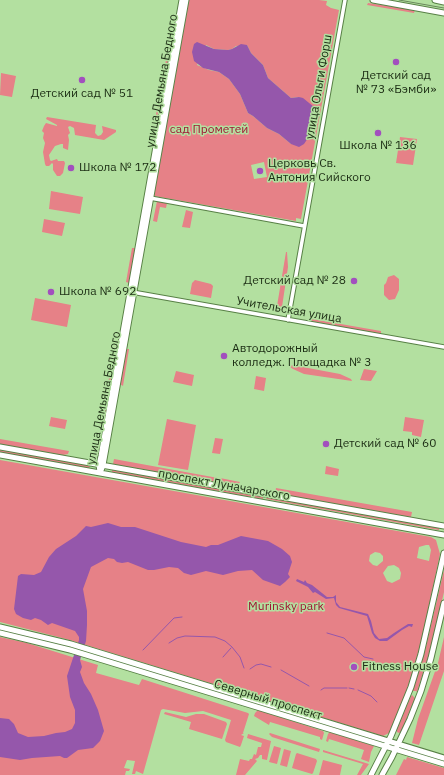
<!DOCTYPE html>
<meta charset="utf-8">
<style>
body{margin:0}
canvas{display:block;background:#b3e0a0}
</style>
<canvas width="444" height="775"></canvas>
<script>
const context = document.querySelector('canvas').getContext('2d');
context.lineJoin = 'round';
function fillPath(path, color) { context.fillStyle = color; context.fill(path, 'evenodd'); }
const toPath = rows => new Path2D(rows.map(r => 'M' + r).join(''));
function stroke(path, color, width, dash) { context.strokeStyle = color; context.lineWidth = width; context.lineCap = dash ? 'butt' : 'round'; context.setLineDash(dash || []); context.stroke(path); }
function label(font, color, halo, rows, align = 'center') {
  context.font = font + ' "IBM Plex Sans",sans-serif'; context.lineWidth = 3; context.setLineDash([]); context.textBaseline = 'middle'; context.strokeStyle = halo; context.fillStyle = color; for (const [text, x, y, turn = 0] of rows) {
    context.save(); context.translate(x, y); context.rotate((+turn || 0) * Math.PI / 180); context.textAlign = isNaN(turn) ? turn : align; if (halo) context.strokeText(text, 0, 0); context.fillText(text, 0, 0); context.restore();
  }
}
fillPath(toPath([
 [189,0,319,0,327,1,326,5,331,8,339,10,301,219,296,218,296,221,154,196],
 [206,45,214,49,228,50,232,49,236,46,247,45,251,53,263,65,268,78,291,98,299,97,314,107,291,144,279,134,267,128,253,116,248,113,240,94,229,79,219,72,209,70,197,65],
 [264,162,267,177,254,179,251,165],
 [368,3,415,10,414,13,367,5],
 [170,38,173,39,155,141,151,142],
 [1,73,16,76,12,97,0,95],
 [47,117,96,125,95,133,98,136,101,135,103,132,102,126,116,130,116,132,104,140,75,135,74,128,70,126,68,127,70,133,68,135,69,140,68,150,63,148,63,144,61,144,55,146,49,155,50,160,51,161,57,159,58,161,64,161,65,163,63,173,60,176,57,176,53,170,53,164,52,163,49,166,46,166,45,164,43,152,45,143,43,138,44,133,42,131,44,126,46,123,57,126,57,125,46,119],
 [400,137,417,139,413,165,396,163],
 [51,191,83,197,80,214,49,209],
 [157,201,167,203,166,208,160,207,157,222,153,221],
 [186,210,193,212,190,228,182,227],
 [44,219,65,223,62,236,42,232],
 [132,248,135,248,129,283,126,282],
 [286,252,287,252,288,267,282,307,277,306],
 [394,275,399,279,399,290,395,299,389,300,384,295,384,285,386,283,388,277],
 [195,280,211,284,213,286,211,298,190,294,192,283],
 [35,298,71,305,67,327,31,320],
 [312,319,381,331,381,334,311,321],
 [115,345,118,346,103,427,100,427],
 [126,349,129,349,123,386,120,384],
 [292,365,340,374,351,379,352,381,304,374,293,369,290,367],
 [364,369,377,371,371,381,360,380],
 [176,371,194,375,192,386,173,382],
 [256,376,266,378,264,391,254,389],
 [51,417,67,420,65,429,49,426],
 [405,417,424,420,421,437,412,435,412,432,403,431],
 [167,419,196,425,188,470,158,465],
 [215,438,223,439,220,454,212,453],
 [0,439,69,451,68,454,63,455,0,444],
 [0,450,90,466,89,468,0,452],
 [114,459,218,478,218,481,219,482,220,478,240,482,237,486,113,464],
 [0,460,230,501,431,537,436,540,440,554,419,653,405,696,389,733,383,736,66,639,0,622],
 [426,545,429,545,431,550,429,561,417,558,419,547],
 [375,552,380,553,383,556,383,561,377,566,373,565,369,561,370,555],
 [394,565,399,568,401,573,400,579,392,583,387,581,383,573,388,566],
 [326,466,339,469,338,476,325,474],
 [112,470,263,497,263,499,112,472],
 [276,488,412,512,411,517,275,493],
 [267,497,439,528,439,530,266,499],
 [444,570,444,592,430,651,417,692,416,691,412,691,425,651],
 [0,637,27,643,98,665,96,673,139,685,142,679,248,713,249,714,243,733,244,733,241,735,244,736,241,745,240,747,226,742,225,740,231,720,203,711,185,713,163,709,161,710,143,774,136,771,135,774,132,774,135,761,127,760,124,768,130,769,129,771,126,771,125,775,0,775],
 [444,637,444,671,419,745,412,743,418,719,438,663],
 [412,695,415,698,401,732,399,733,397,732,397,729,411,696],
 [258,710,323,731,324,733,322,740,320,739,320,737,270,722,269,725,254,716,255,713],
 [165,712,186,717,196,714,204,714,226,722,227,724,222,739,189,729,191,722,164,714],
 [330,732,374,746,371,752,369,762,361,759,364,750,329,739,328,742,326,741,328,734],
 [270,733,320,749,319,752,272,737,269,734],
 [248,734,271,741,267,760,262,759,262,755,260,755,258,758,255,759,257,761,245,775,236,775,240,759,249,761,250,759,252,759,254,754,256,755,258,747,261,747,262,743,247,738],
 [274,746,281,748,277,764,269,762],
 [284,749,291,751,287,767,280,765],
 [323,750,369,764,361,775,357,775,363,764,323,752],
 [297,753,316,759,317,761,313,773,312,774,292,768,296,754],
 [407,757,444,768,444,775,396,775,404,759,406,760],
 [323,760,342,765,340,775,319,775]
]), '#e68187');
fillPath(toPath([
 [197,42,214,49,228,50,232,49,241,44,247,45,251,53,263,65,268,78,291,98,299,97,303,98,314,107,316,112,313,123,310,135,304,144,299,147,291,144,279,134,267,128,253,116,248,113,240,94,229,79,219,72,203,68,194,61,192,52,194,44],
 [108,523,121,527,135,527,181,542,206,547,211,545,218,545,241,536,268,541,282,549,290,556,292,562,288,574,290,577,285,582,280,586,263,580,252,570,238,571,223,575,206,571,191,575,184,573,178,568,169,567,154,570,148,570,128,562,122,563,117,562,114,559,108,558,91,567,83,589,87,611,87,625,86,641,80,660,82,667,80,672,84,683,91,694,98,710,104,731,100,741,93,748,78,750,67,758,64,758,60,756,32,758,20,760,0,757,0,718,9,719,14,724,18,733,28,737,44,736,56,733,65,732,72,729,75,723,75,710,70,697,67,676,79,640,79,637,75,631,52,623,48,625,41,620,35,618,31,620,23,618,16,614,14,609,18,576,21,574,34,575,41,572,49,557,56,549,76,536,86,526,91,527],
 [297,579,304,582,305,580,307,583,312,585,327,597,333,597,336,595,336,602,340,607,368,614,371,621,374,633,379,639,387,638,394,633,408,624,413,624,412,627,409,626,402,630,387,641,380,641,375,638,372,633,367,616,339,608,336,605,334,598,326,599,315,592,313,593,308,587,296,581]
]), '#9557ab');
stroke(toPath([
 [327,633,344,638,364,657,373,659],
 [169,643,177,638,185,636,215,637,225,641,232,647,240,657,244,668],
 [143,650,174,618,182,617],
 [223,657,231,648],
 [250,669,256,665,261,664,271,667],
 [281,670,309,686],
 [349,688,354,689],
 [321,690,324,688,347,688],
 [358,690,371,696,377,702]
]), '#9557ab', 1);
const street = toPath([
 [150,198,304,226],
 [132,292,444,347],
 [288,320,345,0]
]);
const secondary = toPath([
 [373,0,444,13],
 [435,0,444,2],
 [0,447,444,526],
 [0,455,444,535],
 [100,472,99,465,101,456,182,0],
 [100,473,103,465,186,0],
 [0,627,71,644,444,758],
 [0,633,70,650,444,764],
 [371,775,391,736,411,687,421,654,444,553],
 [382,775,392,757,410,719,421,691,431,658,444,603]
]);
stroke(street, '#588146', 5.5);
stroke(secondary, '#588146', 7);
stroke(street, '#fff', 3.5);
stroke(secondary, '#fff', 5);
stroke(toPath([
 [399,0,444,8]
]), '#69885b', 1);
for (const [x, y, r, color] of [
 [396,62,4,"#a24fbe"],
 [82,80,4,"#a24fbe"],
 [378,133,4,"#a24fbe"],
 [71,168,4,"#a24fbe"],
 [260,171,4,"#a24fbe"],
 [354,281,4,"#a24fbe"],
 [51,292,4,"#a24fbe"],
 [224,356,4,"#a24fbe"],
 [326,444,4,"#a24fbe"],
 [354,667,4,"#a24fbe"]
]) { const dot = new Path2D(); dot.arc(x, y, r, 0, 2 * Math.PI); context.fillStyle = color; context.fill(dot); stroke(dot, '#b3e0a0', 1.5); }
label('12px', '#1b2c13', '#b3e0a0', [
 ["Детский сад",396,76,"center"],
 ["№ 73 «Бэмби»",396,90,"center"],
 ["Детский сад № 51",82,94,"center"],
 ["Школа № 136",378,146,"center"],
 ["Церковь Св.",268,164],
 ["Антония Сийского",268,178],
 ["Школа № 172",79,168],
 ["Детский сад № 28",346,281,"right"],
 ["Школа № 692",59,292],
 ["Автодорожный",232,349],
 ["колледж. Площадка № 3",232,363],
 ["Детский сад № 60",334,444],
 ["Fitness House",362,667]
], 'left');
label('12px', '#1b2c13', '#b3e0a0', [
 ["улица Демьяна Бедного",162,81,-80],
 ["улица Ольги Форш",319,87,-80],
 ["Учительская улица",289,310,10],
 ["улица Демьяна Бедного",104,398,-79],
 ["проспект Луначарского",224,485,10],
 ["Северный проспект",268,700,17]
]);
label('12px', '#9f1433', '#b3e0a0', [
 ["сад Прометей",209,130],
 ["Murinsky park",286,607]
]);
</script>
